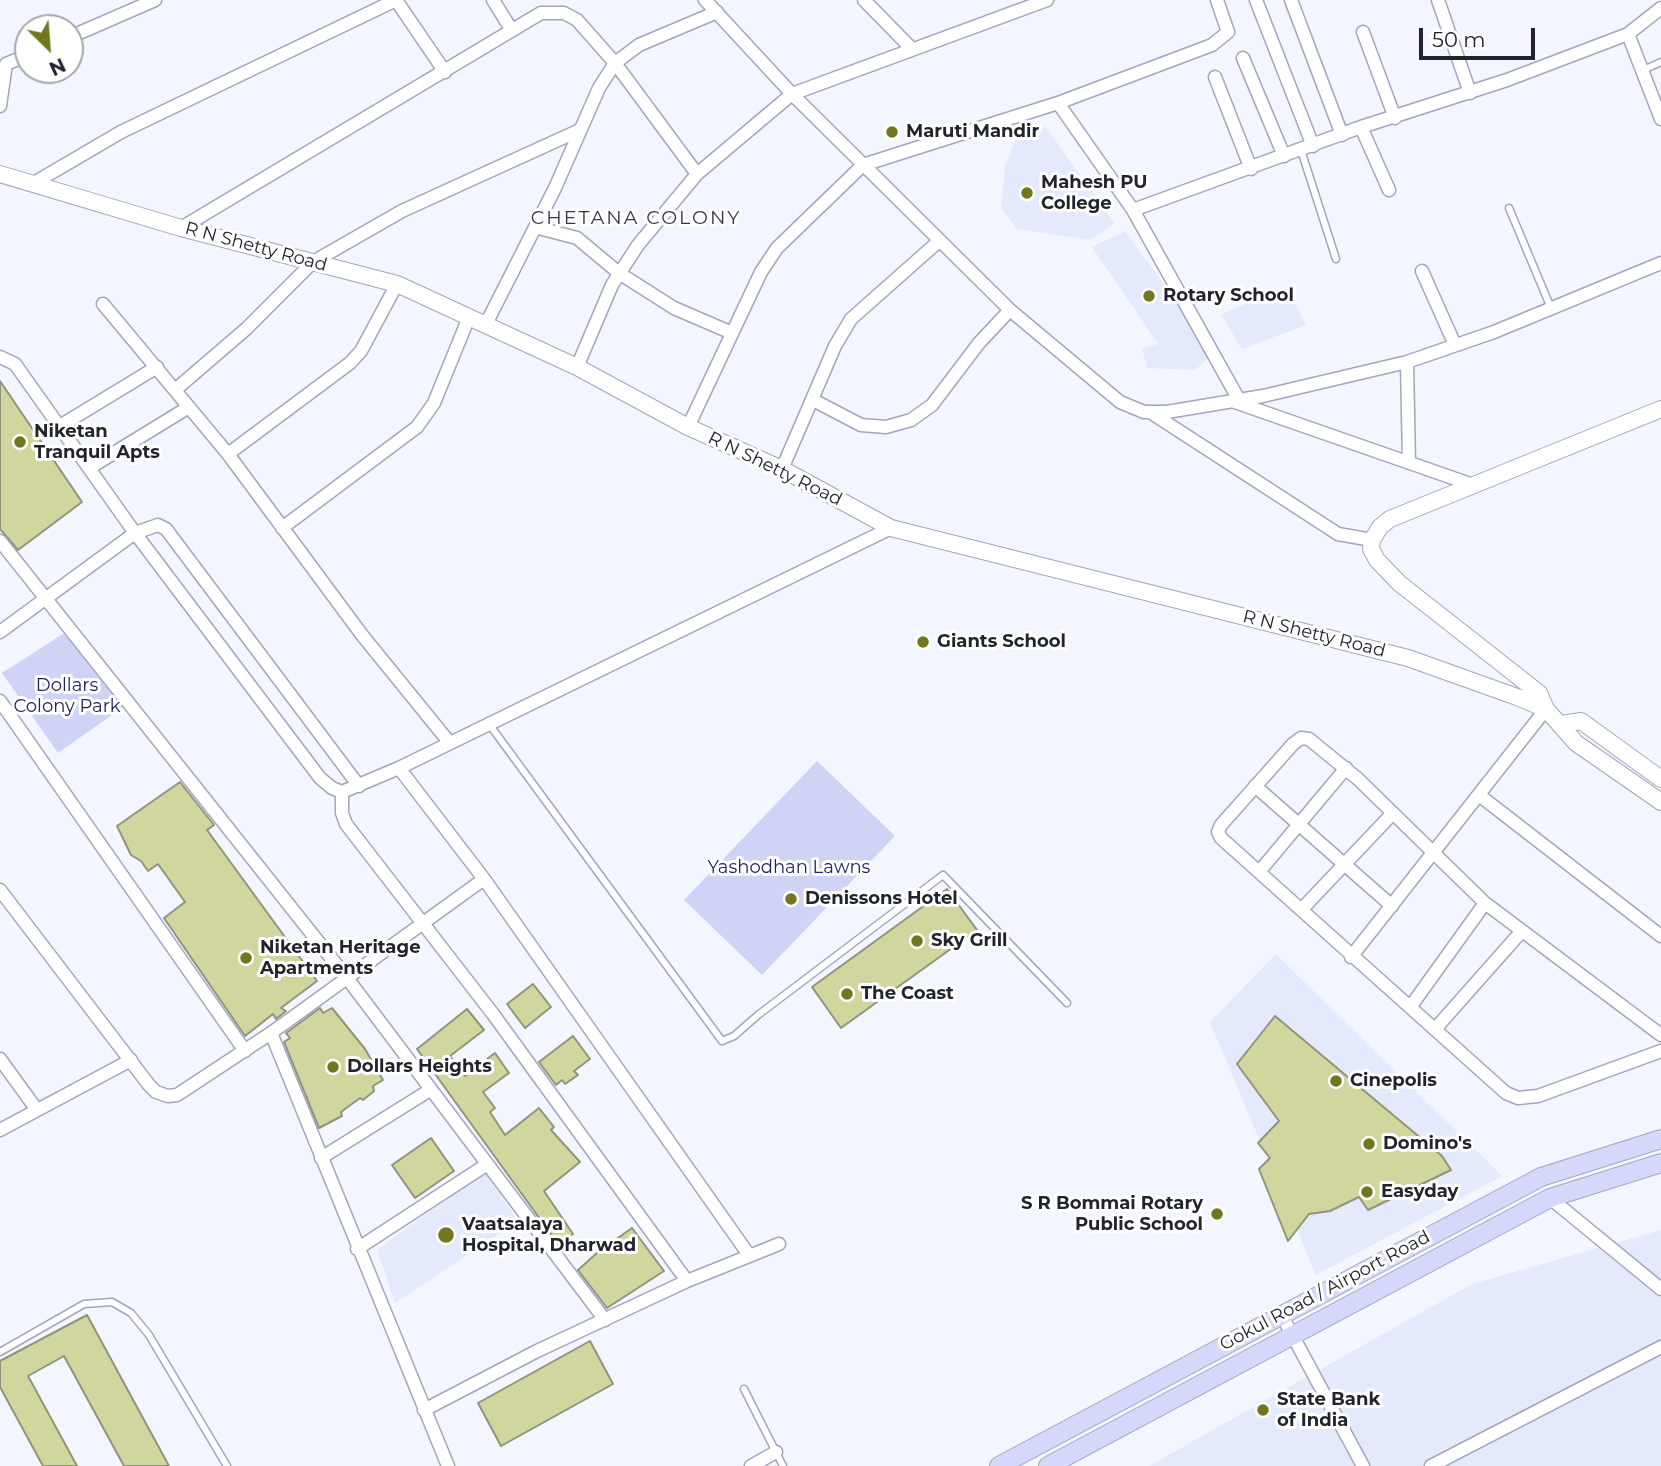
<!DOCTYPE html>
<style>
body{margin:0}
#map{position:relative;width:1661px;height:1466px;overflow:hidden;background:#f3f5ff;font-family:Montserrat,sans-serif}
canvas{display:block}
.north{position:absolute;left:14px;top:14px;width:70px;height:70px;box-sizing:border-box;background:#fff;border:2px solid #a7a7ab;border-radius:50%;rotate:155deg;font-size:19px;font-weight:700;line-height:28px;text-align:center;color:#22232d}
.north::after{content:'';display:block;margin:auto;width:24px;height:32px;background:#72761e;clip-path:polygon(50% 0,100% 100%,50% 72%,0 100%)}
.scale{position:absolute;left:1419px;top:28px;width:116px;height:32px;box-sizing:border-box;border:4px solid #22232d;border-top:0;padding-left:9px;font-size:21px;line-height:24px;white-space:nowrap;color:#22232d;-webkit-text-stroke:5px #fff;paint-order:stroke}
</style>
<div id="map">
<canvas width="1661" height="1466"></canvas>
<div class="north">N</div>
<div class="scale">50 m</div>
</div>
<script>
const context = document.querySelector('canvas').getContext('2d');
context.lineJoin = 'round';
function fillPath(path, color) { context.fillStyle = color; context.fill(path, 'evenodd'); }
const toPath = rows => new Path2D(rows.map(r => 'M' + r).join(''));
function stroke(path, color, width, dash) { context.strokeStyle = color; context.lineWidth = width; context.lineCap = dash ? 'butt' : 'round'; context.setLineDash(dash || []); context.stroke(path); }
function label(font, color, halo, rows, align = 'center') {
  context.font = font + ' Montserrat,sans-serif'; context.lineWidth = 6; context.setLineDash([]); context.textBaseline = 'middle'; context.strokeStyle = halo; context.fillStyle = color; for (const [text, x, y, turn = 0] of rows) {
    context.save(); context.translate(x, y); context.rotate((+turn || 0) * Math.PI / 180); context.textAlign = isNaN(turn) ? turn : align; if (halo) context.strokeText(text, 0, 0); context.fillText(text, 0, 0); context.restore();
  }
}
fillPath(toPath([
 [1046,127,1114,223,1091,240,1017,229,1001,208,1005,167,1017,136],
 [1125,231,1214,353,1195,370,1147,368,1142,348,1158,344,1092,247],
 [1287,288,1306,325,1242,349,1221,314],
 [1276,954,1502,1176,1316,1275,1210,1022],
 [484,1172,518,1221,395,1303,377,1250],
 [1661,1230,1661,1466,1149,1466,1472,1284]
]), '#e5e9fc');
fillPath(toPath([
 [69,630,122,708,58,753,2,673],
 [817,761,895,836,762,975,684,900]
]), '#cfd4f7');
const building = toPath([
 [0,381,82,502,18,550,0,529,0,381],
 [180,782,214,825,207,830,317,981,281,1008,286,1011,276,1019,273,1014,245,1036,164,918,185,902,158,864,148,871,141,861,131,855,117,826,180,782],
 [947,889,977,930,841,1028,812,987,947,889],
 [533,984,551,1007,525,1028,507,1004,533,984],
 [320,1008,323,1013,332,1008,365,1049,383,1080,373,1086,374,1091,363,1100,360,1098,341,1112,342,1116,319,1128,284,1042,290,1038,286,1033,320,1008],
 [467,1009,484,1030,450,1056,465,1076,495,1053,509,1073,483,1092,495,1108,490,1112,505,1135,539,1108,554,1127,551,1130,580,1162,544,1191,573,1234,558,1244,417,1049,467,1009],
 [1275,1016,1442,1156,1451,1170,1368,1210,1359,1197,1330,1211,1309,1214,1288,1241,1259,1169,1270,1158,1258,1143,1279,1121,1237,1064,1275,1016],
 [573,1036,590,1059,574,1071,578,1075,565,1084,562,1080,556,1085,539,1062,573,1036],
 [431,1138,454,1171,415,1198,392,1165,431,1138],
 [632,1228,664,1271,607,1308,578,1270,598,1252,632,1228],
 [87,1315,169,1466,124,1466,64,1356,28,1376,77,1466,43,1466,0,1387,0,1361,87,1315],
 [590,1341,613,1384,501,1446,478,1403,590,1341]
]);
fillPath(building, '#d1d69f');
stroke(building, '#91947c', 2);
const service = toPath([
 [1641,71,1661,62],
 [1301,150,1336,259],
 [1509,208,1551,308],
 [489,724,722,1041,734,1036,758,1015,943,875,1067,1003],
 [0,1352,84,1304,112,1302,131,1313,149,1335,227,1466],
 [744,1389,783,1466]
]);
const minor = toPath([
 [396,0,445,72],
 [493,0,511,29],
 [705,0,792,94,1010,310,1120,402,1144,412,1167,412,1263,396,1407,362,1494,332,1661,263],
 [864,0,911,48],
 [1256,0,1313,146],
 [1291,0,1342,135],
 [1438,0,1470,93],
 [1363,32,1395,118],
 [1628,34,1661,119],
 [70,37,155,0],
 [1243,58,1284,156],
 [1215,77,1251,169],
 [1058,103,1133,210,1361,127,1507,80,1628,34,1661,8],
 [0,106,6,64,28,55],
 [1361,127,1389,190],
 [34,183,121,132,396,0],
 [1133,210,1239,400],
 [535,227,577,238,619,273,674,308,732,333],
 [181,228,541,13,564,13,577,20,615,63,697,174],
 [1422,271,1455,345],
 [103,304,228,454,362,635,449,742],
 [486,324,555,188,599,88,615,63,639,45,717,12],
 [0,357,15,364,135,533,320,778,332,788,342,792,399,768,891,528],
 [1407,362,1409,463],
 [577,367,612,285,638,245,697,174,792,94,1047,0],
 [175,390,246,329,313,262,402,211,580,130],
 [813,400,861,425,886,427,911,420,932,405,979,343,1010,310],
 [1232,401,1473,485],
 [1150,412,1338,534,1372,540],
 [60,426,157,367],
 [688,427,761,272,777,248,863,165,1058,103,1212,45,1228,32,1217,0],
 [228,454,350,363,361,351,397,284],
 [91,467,189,407],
 [782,469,835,346,851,319,939,241],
 [282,528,417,427,434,403,469,317],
 [0,541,347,978,605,1320],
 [0,632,135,533,158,525,166,529,359,786],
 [0,701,245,1051],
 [399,768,484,879,749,1255],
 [1255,786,1392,906],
 [342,792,342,813,346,824,493,1014,687,1281],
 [1479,795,1661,936],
 [1259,872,1346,768],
 [0,890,149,1085,156,1092,168,1096,177,1095,271,1033,484,879],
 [1302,909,1392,814],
 [1351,957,1546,709],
 [1411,1006,1485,903],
 [1436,1028,1521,932],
 [271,1033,448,1466],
 [1661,1035,1485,903,1358,779,1309,739,1301,738,1293,744,1221,825,1218,832,1221,838,1506,1093,1518,1098,1538,1096,1661,1051],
 [0,1059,37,1110],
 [0,1130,131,1060],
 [321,1158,430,1090],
 [1550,1198,1661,1289],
 [357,1249,486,1165],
 [1281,1314,1363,1466],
 [424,1410,537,1351,687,1281,779,1244],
 [751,1466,776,1452],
 [1431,1466,1661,1347]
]);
const tertiary = toPath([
 [0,174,181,228,397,284,577,367,688,427,782,469,891,528,1408,658,1517,697,1546,709,1576,743,1661,802],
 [1546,709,1539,693,1399,583,1377,560,1371,549,1372,540,1380,527,1390,519,1661,409],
 [1562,724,1581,721,1661,779]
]);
const secondary = toPath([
 [999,1466,1541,1177,1661,1139],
 [1048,1466,1550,1198,1661,1163]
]);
stroke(service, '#a2a6bd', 9);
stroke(minor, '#a2a6bd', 15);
stroke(tertiary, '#a2a6bd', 18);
stroke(secondary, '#a2a6bd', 20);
stroke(service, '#fff', 6);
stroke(minor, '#fff', 12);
stroke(tertiary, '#fff', 16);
stroke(secondary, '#d6d8fb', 18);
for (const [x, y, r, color] of [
 [892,132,7,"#72761e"],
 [1027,193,7,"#72761e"],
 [1149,296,7,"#72761e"],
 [20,442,7,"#72761e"],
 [923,642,7,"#72761e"],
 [791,899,7,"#72761e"],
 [917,941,7,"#72761e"],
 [246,958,7,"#72761e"],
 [847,994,7,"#72761e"],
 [333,1067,7,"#72761e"],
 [1336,1081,7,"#72761e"],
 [1369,1144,7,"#72761e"],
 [1367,1192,7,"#72761e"],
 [1217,1214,7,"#72761e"],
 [446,1235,9,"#72761e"],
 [1263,1410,7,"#72761e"]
]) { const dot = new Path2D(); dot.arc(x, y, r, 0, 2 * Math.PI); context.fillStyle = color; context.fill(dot); stroke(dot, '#fff', 2.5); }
label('bold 18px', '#22232d', '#fff', [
 ["Maruti Mandir",906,132],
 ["Mahesh PU",1041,183],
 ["College",1041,204],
 ["Rotary School",1163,296],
 ["Niketan",34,432],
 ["Tranquil Apts",34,453],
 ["Giants School",937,642],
 ["Denissons Hotel",805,899],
 ["Sky Grill",931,941],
 ["Niketan Heritage",260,948],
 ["Apartments",260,969],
 ["The Coast",861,994],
 ["Dollars Heights",347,1067],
 ["Cinepolis",1350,1081],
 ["Domino's",1383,1144],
 ["Easyday",1381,1192],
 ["S R Bommai Rotary",1203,1204,"right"],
 ["Public School",1203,1225,"right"],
 ["Vaatsalaya",462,1225],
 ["Hospital, Dharwad",462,1246],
 ["State Bank",1277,1400],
 ["of India",1277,1421]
], 'left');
label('18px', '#22232d', '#fff', [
 ["R N Shetty Road",256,247,15],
 ["R N Shetty Road",775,469,26],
 ["R N Shetty Road",1314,634,14],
 ["Gokul Road / Airport Road",1325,1291,-28]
]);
label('18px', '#23235d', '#fff', [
 ["Dollars",67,686],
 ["Colony Park",67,707],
 ["Yashodhan Lawns",789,868]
]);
context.letterSpacing = '2px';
label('19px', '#333649', '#fff', [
 ["CHETANA COLONY",636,218]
]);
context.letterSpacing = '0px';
</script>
